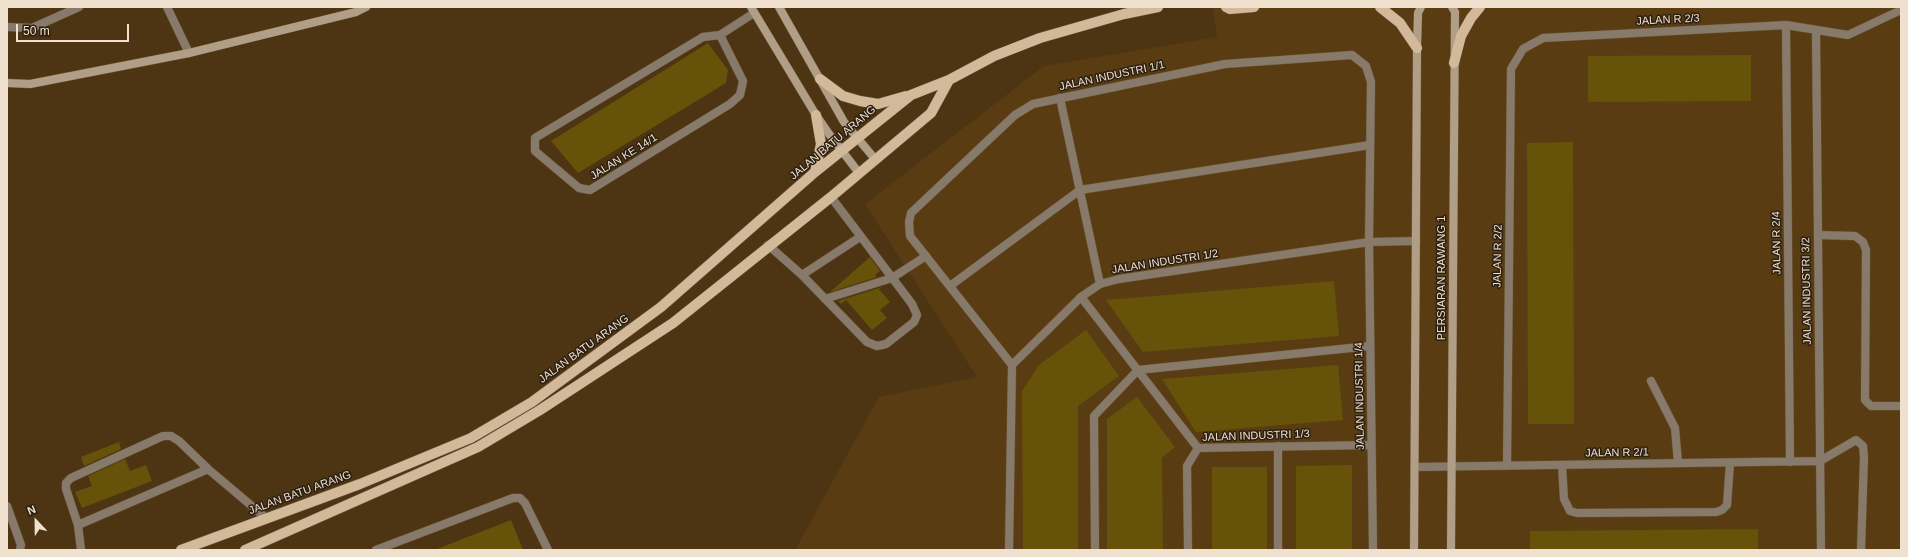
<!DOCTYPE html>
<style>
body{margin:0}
#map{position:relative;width:1908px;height:557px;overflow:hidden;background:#4d3513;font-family:Arial,sans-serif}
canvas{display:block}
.frame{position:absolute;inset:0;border:8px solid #f0e0ce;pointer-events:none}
.north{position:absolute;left:16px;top:501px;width:40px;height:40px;-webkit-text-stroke:3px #2a1f11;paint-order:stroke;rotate:338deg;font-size:11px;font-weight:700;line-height:16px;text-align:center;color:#f0e0ce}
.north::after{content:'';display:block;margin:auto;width:14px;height:18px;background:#f0e0ce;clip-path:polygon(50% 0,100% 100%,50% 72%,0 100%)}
.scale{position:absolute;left:16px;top:24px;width:113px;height:18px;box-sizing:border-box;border:2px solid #f0e0ce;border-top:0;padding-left:5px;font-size:12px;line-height:14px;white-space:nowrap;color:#f0e0ce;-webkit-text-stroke:3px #2a1f11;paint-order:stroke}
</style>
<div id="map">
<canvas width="1908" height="557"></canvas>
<div class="frame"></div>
<div class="north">N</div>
<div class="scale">50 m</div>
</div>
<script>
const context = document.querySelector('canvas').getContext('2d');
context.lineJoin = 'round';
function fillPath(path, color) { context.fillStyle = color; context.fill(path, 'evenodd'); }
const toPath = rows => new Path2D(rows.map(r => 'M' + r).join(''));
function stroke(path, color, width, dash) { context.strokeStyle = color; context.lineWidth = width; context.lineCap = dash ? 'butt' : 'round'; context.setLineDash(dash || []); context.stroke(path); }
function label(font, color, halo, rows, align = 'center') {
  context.font = font + ' Arial,sans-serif'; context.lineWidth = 3; context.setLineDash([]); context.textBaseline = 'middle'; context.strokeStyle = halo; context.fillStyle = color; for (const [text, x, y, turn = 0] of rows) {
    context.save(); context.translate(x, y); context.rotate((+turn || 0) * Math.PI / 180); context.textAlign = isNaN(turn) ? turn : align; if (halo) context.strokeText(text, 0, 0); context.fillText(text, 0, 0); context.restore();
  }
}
fillPath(toPath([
 [1213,7,1901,7,1901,550,795,550,879,397,977,377,865,204,1044,66,1217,37]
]), '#5a3c12');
fillPath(toPath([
 [708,43,728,70,726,83,578,173,551,141],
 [1751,55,1751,101,1588,102,1588,56],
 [1573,142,1574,424,1528,424,1527,143],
 [870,257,880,271,875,275,877,277,830,292],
 [1334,281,1339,336,1143,352,1106,300],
 [882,287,879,289,890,302,880,310,887,318,872,330,846,300,841,304,838,301],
 [1086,330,1119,376,1078,406,1078,550,1023,550,1022,391,1039,365],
 [1338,365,1343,420,1196,432,1162,379],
 [1137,397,1175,447,1162,458,1163,550,1107,550,1107,419],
 [119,442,121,449,84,466,81,457],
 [125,459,130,471,146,465,152,481,82,508,75,492,92,486,88,476],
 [1352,465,1352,550,1296,550,1296,466],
 [1212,467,1267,467,1267,550,1212,550],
 [511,520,523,550,438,550,437,549],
 [1758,529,1758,550,1530,550,1530,531]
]), '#665208');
const lane = toPath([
 [720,35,743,81,740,95,730,104,590,190,579,188,535,151,535,138,703,37,720,35,754,13],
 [1060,98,1100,284],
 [1818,235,1855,236,1863,242,1866,250,1865,400,1871,406,1901,406],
 [768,245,802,275,867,342,877,346,886,344,914,322,917,315,912,304,831,197],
 [802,275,860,237],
 [950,286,1080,190,1370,145],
 [1081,297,1198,448],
 [825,299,892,278,926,256],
 [1651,381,1675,428,1678,463],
 [1278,446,1278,550],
 [1820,461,1856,440,1863,446,1864,457,1861,550],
 [1562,465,1564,499,1570,511,1577,513,1716,512,1722,510,1727,505,1730,463],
 [7,506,21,545,20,550],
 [78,525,66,489,66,483,71,478,163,436,171,436,179,441,208,469],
 [81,550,78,525,208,469,266,518],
 [1095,550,1094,416,1138,370,1370,346]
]);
const street = toPath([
 [167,7,189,53],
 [1786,25,1790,462],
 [7,27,32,28,79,7],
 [1816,31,1821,550],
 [1012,365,910,236,909,222,911,213,1015,115,1033,104,1225,64,1352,55,1366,66,1371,82,1369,242,1373,550],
 [1507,466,1511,69,1523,49,1543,38,1786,25,1848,35,1901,10],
 [1415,467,1820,461],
 [376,550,513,498,520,498,525,503,548,550],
 [1009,550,1012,365,1081,297,1100,284,1119,279,1369,242,1416,241],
 [1188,550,1187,466,1198,448,1371,445]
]);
const secondary = toPath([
 [751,7,816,115,829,134,859,173],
 [779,7,844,122,875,159],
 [7,83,30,84,189,53,356,12,366,7],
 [1414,550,1417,48,1418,13,1421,7],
 [1451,550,1455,12,1452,7]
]);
const primary = toPath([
 [1226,7,1230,9,1254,7],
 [1380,7,1400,23,1417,48],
 [1454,63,1461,36,1471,18,1480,7],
 [820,79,843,96,860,101,878,104,906,96],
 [815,172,821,144,816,115],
 [181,550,360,484,471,438,532,402,661,307,815,172,911,95,949,80,994,56,1040,38,1124,14,1158,7],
 [245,550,478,447,540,410,673,323,831,197,931,113,949,80]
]);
stroke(lane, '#6a5435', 9);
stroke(street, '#6a5435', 9);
stroke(secondary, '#6a5435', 9);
stroke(primary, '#6a5435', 11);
stroke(lane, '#877a6b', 8);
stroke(street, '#877a6b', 8);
stroke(secondary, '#b19e86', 8);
stroke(primary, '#d2b99a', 10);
label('11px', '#f0e0ce', '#2a1f11', [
 ["JALAN R 2/3",1668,20,-3],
 ["JALAN INDUSTRI 1/1",1112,76,-12],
 ["JALAN BATU ARANG",833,143,-40],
 ["JALAN KE 14/1",624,157,-32],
 ["JALAN R 2/4",1777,243,-91],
 ["JALAN R 2/2",1498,256,-89],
 ["JALAN INDUSTRI 1/2",1165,262,-9],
 ["PERSIARAN RAWANG 1",1442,278,-90],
 ["JALAN INDUSTRI 3/2",1807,291,-91],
 ["JALAN BATU ARANG",584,349,-36],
 ["JALAN INDUSTRI 1/4",1360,396,-91],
 ["JALAN INDUSTRI 1/3",1256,436,-2],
 ["JALAN R 2/1",1617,453,-1],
 ["JALAN BATU ARANG",300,493,-20]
]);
</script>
